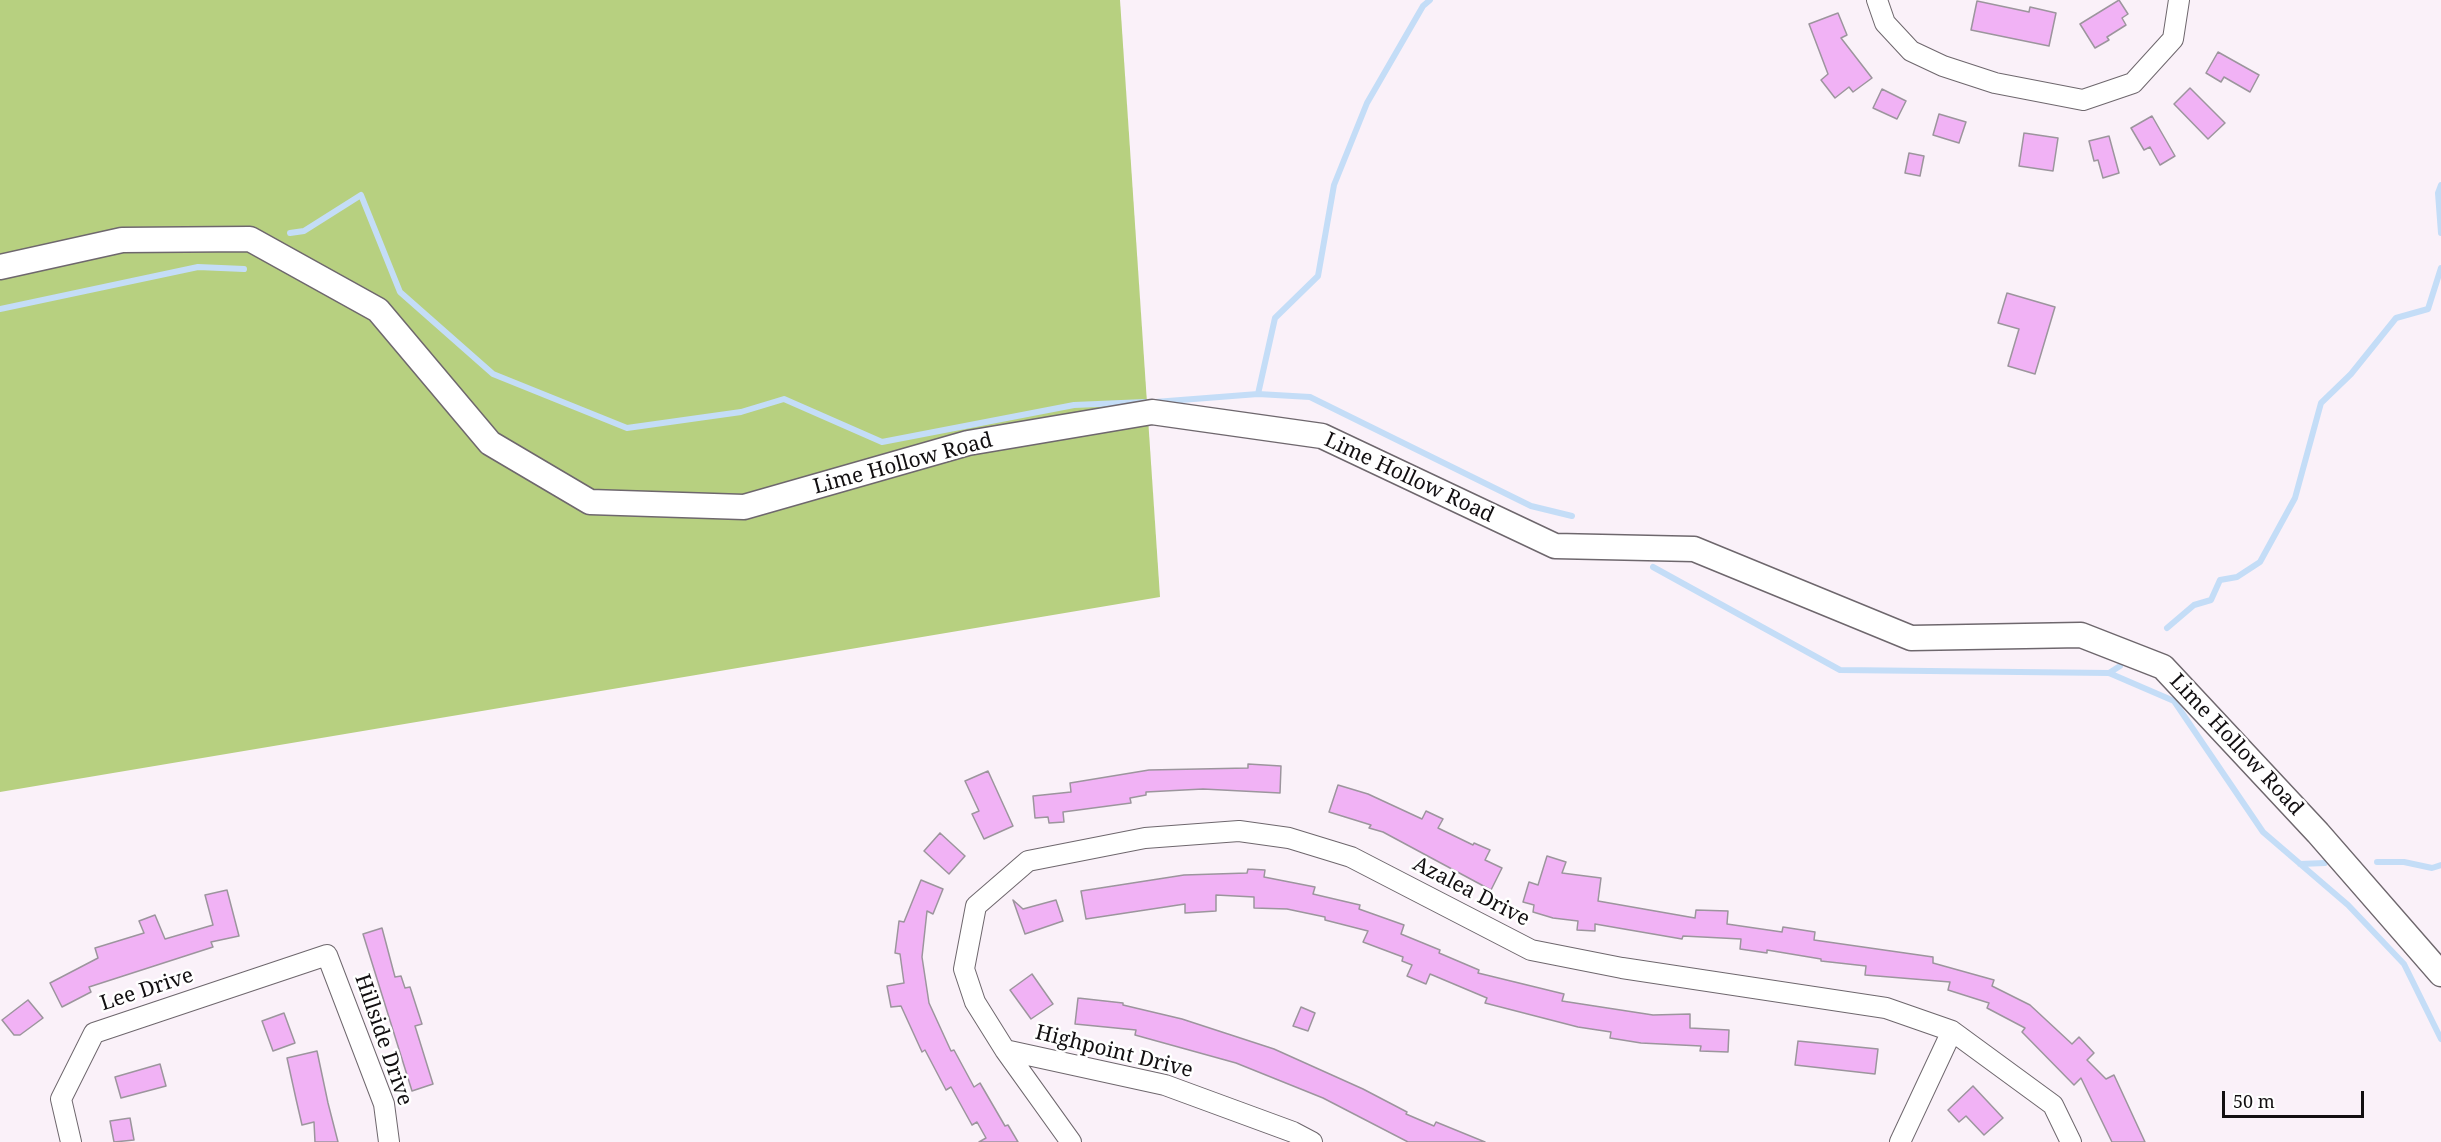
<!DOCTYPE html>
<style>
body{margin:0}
#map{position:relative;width:2441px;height:1142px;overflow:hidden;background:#faf1f9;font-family:"Noto Serif",serif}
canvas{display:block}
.scale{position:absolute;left:2222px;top:1091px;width:142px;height:27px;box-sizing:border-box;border:3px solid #120f11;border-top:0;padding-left:8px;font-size:18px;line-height:21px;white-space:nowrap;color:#120f11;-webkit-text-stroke:4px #fff;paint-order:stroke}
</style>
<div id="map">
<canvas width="2441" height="1142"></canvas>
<div class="scale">50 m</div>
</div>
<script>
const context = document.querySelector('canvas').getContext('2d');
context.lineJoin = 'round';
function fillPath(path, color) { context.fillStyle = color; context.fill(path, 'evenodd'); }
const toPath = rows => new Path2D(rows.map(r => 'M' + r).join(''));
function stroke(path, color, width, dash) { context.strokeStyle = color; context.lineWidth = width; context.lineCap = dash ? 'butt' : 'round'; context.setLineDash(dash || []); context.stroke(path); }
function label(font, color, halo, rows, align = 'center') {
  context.font = font + ' "Noto Serif",serif'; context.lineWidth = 5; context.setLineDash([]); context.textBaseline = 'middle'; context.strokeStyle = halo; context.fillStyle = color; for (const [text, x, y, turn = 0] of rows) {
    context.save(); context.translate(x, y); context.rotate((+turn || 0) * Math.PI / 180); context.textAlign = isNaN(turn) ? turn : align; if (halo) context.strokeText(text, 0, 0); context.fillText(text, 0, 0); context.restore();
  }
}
fillPath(toPath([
 [0,0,1120,0,1160,597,0,792]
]), '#b7d080');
stroke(toPath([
 [2441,185,2438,193,2441,233],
 [290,233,304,231,361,195,400,292,493,374,627,428,741,412,784,399,882,442,1074,405,1145,402],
 [0,309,198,267,244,269],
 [1258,394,1275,318,1318,276,1334,185,1367,103,1423,6,1430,0],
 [1155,402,1258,394,1310,397,1531,506,1572,516],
 [1653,567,1840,670,2109,673,2174,701,2263,832,2348,905,2404,964,2441,1039],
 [2167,628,2194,605,2211,600,2220,580,2237,577,2260,562,2295,498,2321,403,2351,374,2396,318,2428,309,2441,268],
 [2109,673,2120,666],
 [2377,862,2404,862,2432,868,2441,865],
 [2300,864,2325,863]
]), '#c4ddf7', 6);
const building = toPath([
 [2119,0,2128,14,2122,18,2126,25,2107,37,2109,40,2095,48,2080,24,2119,0],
 [1977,1,2029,12,2030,7,2056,13,2049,46,1971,30,1977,1],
 [1838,13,1847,35,1841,38,1872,78,1853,92,1849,87,1835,98,1821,80,1828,74,1809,24,1838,13],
 [2218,52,2259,75,2250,92,2224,77,2221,82,2206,73,2218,52],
 [2190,88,2225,123,2208,139,2174,104,2190,88],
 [1882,89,1906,101,1897,119,1873,108,1882,89],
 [1939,114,1966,122,1959,143,1933,135,1939,114],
 [2152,116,2175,156,2160,165,2150,147,2144,150,2131,128,2152,116],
 [2024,133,2058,138,2053,171,2019,166,2024,133],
 [2109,136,2119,173,2103,178,2098,160,2094,161,2089,141,2109,136],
 [1909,153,1924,156,1920,176,1905,173,1909,153],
 [2007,293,2055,307,2035,374,2008,366,2019,329,1998,323,2007,293],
 [1248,764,1281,766,1280,793,1203,789,1146,792,1146,795,1130,798,1131,803,1063,812,1064,822,1049,823,1048,817,1035,818,1033,796,1071,792,1070,783,1149,770,1248,768,1248,764],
 [988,771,1013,826,984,839,972,814,979,811,965,781,988,771],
 [1338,785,1368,794,1422,819,1426,811,1443,819,1438,828,1473,845,1474,843,1490,850,1485,860,1502,868,1491,890,1383,832,1369,828,1371,825,1329,812,1338,785],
 [940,833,965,856,949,874,924,851,940,833],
 [1547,856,1566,862,1562,873,1601,878,1598,901,1695,918,1696,910,1728,911,1727,924,1782,932,1783,927,1815,932,1814,940,1933,957,1933,963,1994,980,1992,986,2030,1005,2072,1044,2079,1037,2094,1053,2087,1060,2106,1079,2114,1075,2145,1142,2112,1142,2081,1078,2074,1085,2022,1032,2025,1028,1987,1008,1989,1003,1948,990,1950,982,1865,975,1866,966,1821,961,1821,959,1767,950,1767,953,1740,949,1741,939,1683,936,1682,939,1595,924,1595,931,1577,930,1578,921,1553,918,1533,912,1534,905,1523,902,1529,882,1538,885,1547,856],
 [1248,869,1265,870,1264,877,1315,887,1313,894,1360,905,1359,909,1404,925,1401,934,1440,950,1439,953,1479,970,1478,973,1564,994,1562,1001,1653,1015,1690,1014,1690,1028,1729,1030,1728,1052,1700,1051,1701,1046,1641,1043,1610,1038,1611,1032,1578,1027,1485,1003,1487,998,1430,974,1426,984,1407,976,1412,965,1402,961,1403,957,1363,942,1368,931,1325,920,1325,917,1287,909,1254,908,1254,897,1216,895,1216,911,1185,913,1185,904,1086,919,1081,891,1184,875,1247,873,1248,869],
 [921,880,943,889,933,914,927,911,922,957,929,1003,951,1051,954,1050,974,1087,980,1083,1005,1126,1008,1125,1018,1142,979,1142,986,1138,977,1122,972,1125,951,1087,946,1090,925,1050,922,1052,901,1006,891,1007,887,986,904,983,900,954,895,953,899,921,904,922,921,880],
 [227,890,239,936,211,942,213,947,89,987,91,992,62,1007,50,983,98,958,95,948,144,933,139,921,155,915,165,939,213,925,205,895,227,890],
 [1013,900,1023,909,1056,900,1063,921,1025,934,1013,900],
 [382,928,395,977,401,976,405,988,410,987,422,1024,415,1026,433,1084,412,1091,363,934,382,928],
 [1032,974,1053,1004,1031,1019,1010,990,1032,974],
 [1078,998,1123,1003,1123,1005,1182,1019,1274,1049,1363,1089,1407,1112,1406,1114,1434,1126,1436,1122,1485,1142,1408,1142,1323,1098,1236,1063,1135,1035,1136,1030,1075,1024,1078,998],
 [28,1000,43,1018,20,1035,14,1035,2,1020,28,1000],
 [1301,1007,1315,1013,1308,1031,1293,1026,1301,1007],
 [284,1013,295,1043,273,1051,262,1021,284,1013],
 [1798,1041,1878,1049,1875,1074,1795,1065,1798,1041],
 [317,1051,328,1103,338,1142,315,1142,314,1122,302,1125,296,1099,287,1058,317,1051],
 [160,1064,166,1086,121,1098,115,1077,160,1064],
 [1973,1086,2003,1118,1984,1135,1966,1116,1959,1122,1948,1110,1973,1086],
 [130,1118,134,1140,114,1142,110,1121,130,1118]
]);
fillPath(building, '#f1b2f5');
stroke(building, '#9c959d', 1.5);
const minor = toPath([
 [1877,0,1885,23,1911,51,1943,66,1995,83,2083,100,2133,83,2173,39,2179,0],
 [1005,1050,1165,1085,1293,1132,1312,1142],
 [71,1142,61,1099,94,1033,327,955,384,1104,389,1142],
 [1071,1142,1005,1050,975,1002,964,969,976,906,1028,861,1145,838,1239,831,1289,838,1351,857,1531,950,1622,968,1886,1008,1952,1031,2053,1105,2071,1142],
 [1900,1142,1952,1031]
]);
const tertiary = toPath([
 [0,267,122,240,250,239,378,310,490,443,590,502,744,507,968,443,1152,412,1322,436,1555,546,1694,549,1911,638,2081,635,2163,667,2318,833,2441,974]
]);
stroke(minor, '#6e676d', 22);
stroke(tertiary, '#6e676d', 27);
stroke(minor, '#fff', 20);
stroke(tertiary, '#fff', 24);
label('21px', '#120f11', '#fff', [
 ["Lime Hollow Road",903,464,-15],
 ["Lime Hollow Road",1409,478,25],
 ["Lime Hollow Road",2236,745,47],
 ["Azalea Drive",1471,892,27],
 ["Lee Drive",147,990,-18],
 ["Hillside Drive",383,1040,71],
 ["Highpoint Drive",1114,1052,14]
]);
</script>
